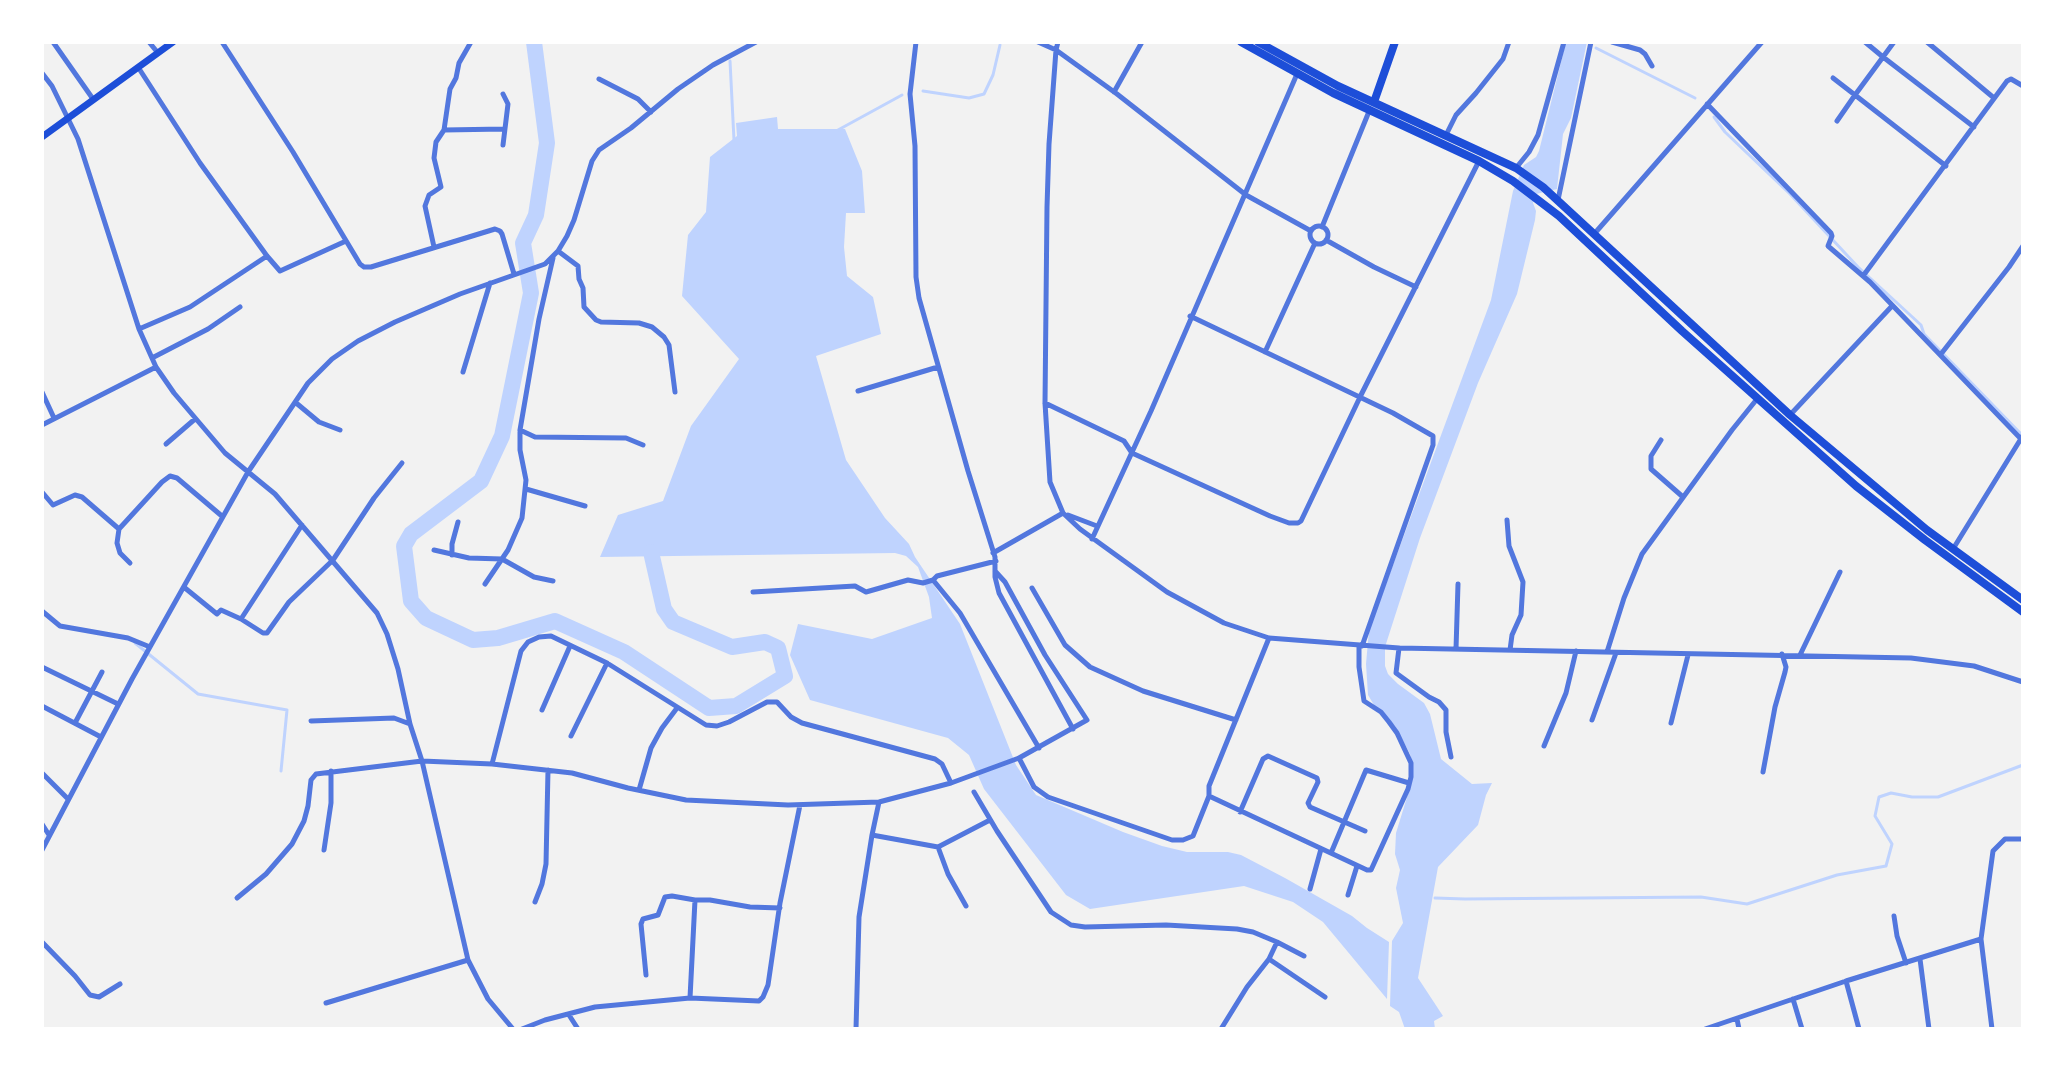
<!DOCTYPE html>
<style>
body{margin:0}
#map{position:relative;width:2065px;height:1071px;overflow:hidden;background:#f2f2f2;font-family:Ubuntu,sans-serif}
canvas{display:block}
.frame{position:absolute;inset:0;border:44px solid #fff;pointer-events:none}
</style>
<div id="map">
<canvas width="2065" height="1071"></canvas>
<div class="frame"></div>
</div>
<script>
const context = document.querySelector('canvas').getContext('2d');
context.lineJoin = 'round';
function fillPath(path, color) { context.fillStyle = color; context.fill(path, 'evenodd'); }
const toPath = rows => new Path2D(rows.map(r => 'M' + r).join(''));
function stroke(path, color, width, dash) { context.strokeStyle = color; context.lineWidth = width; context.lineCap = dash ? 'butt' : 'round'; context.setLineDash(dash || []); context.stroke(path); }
fillPath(toPath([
 [1566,42,1587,42,1571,118,1563,134,1557,189,1536,194,1533,203,1536,211,1535,220,1517,294,1478,383,1420,538,1385,647,1385,666,1388,674,1398,684,1424,703,1430,714,1441,759,1472,784,1492,783,1486,795,1478,825,1438,867,1418,978,1443,1016,1434,1021,1435,1029,1405,1029,1399,1012,1390,1006,1392,941,1403,923,1396,888,1400,870,1395,854,1396,833,1412,781,1413,766,1410,754,1395,726,1374,705,1368,695,1366,664,1369,630,1491,300,1513,191,1524,165,1536,157,1539,151],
 [777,117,778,129,845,129,862,171,865,213,846,213,844,247,847,276,873,297,881,334,816,356,846,460,885,518,909,544,915,557,960,624,1016,765,1036,795,1123,832,1162,846,1187,852,1228,852,1241,855,1285,878,1352,916,1367,928,1389,942,1387,999,1323,922,1293,902,1244,886,1090,909,1066,895,984,789,969,755,948,738,810,700,790,655,798,624,872,639,932,618,929,597,918,567,906,556,895,553,600,557,618,515,663,501,691,426,739,359,682,296,688,235,706,212,710,157,737,136,736,123]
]), '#bfd3fe');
stroke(toPath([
 [1596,48,1695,98],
 [730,61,734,140],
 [923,91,969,98,984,94,993,75,1000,45],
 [1714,117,1725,132,1790,194,1858,267,1921,325,1924,334,2023,436],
 [838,130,902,95],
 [135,643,198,694,287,710,281,771],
 [1435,898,1465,899,1701,897,1747,904,1837,875,1886,866,1892,844,1875,816,1879,797,1891,793,1912,797,1938,797,2023,765]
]), '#bfd3fe', 3);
stroke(toPath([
 [534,42,547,143,536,215,523,243,531,293,502,436,481,481,411,534,404,546,411,601,426,618,473,640,498,638,555,621,624,652,709,708,736,706,785,676,778,648,765,642,732,647,673,622,664,609,651,552]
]), '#bfd3fe', 16);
stroke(toPath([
 [53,42,93,99],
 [149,42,158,53],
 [222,42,293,152,360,264,364,267,371,267,495,229,500,231,502,234,514,274],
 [916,42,910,94,915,146,916,277,919,298,968,471,995,557,995,577,999,593,1073,729],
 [1038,42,1056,50,1117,94,1246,195,1311,231],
 [1058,42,1056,50,1049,144,1047,207,1045,403,1050,482,1063,513,1080,529,1167,592,1224,623,1269,638,1399,648,1911,658,1974,666,2023,682],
 [1612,42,1640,50,1645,54,1652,66],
 [1865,42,1883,57,1855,95,1946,166],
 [1894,42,1883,57,1974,127],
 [1927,42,1994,98],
 [138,67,200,163,267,256,280,271,346,241],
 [42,73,52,86,78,139,139,329,156,367,174,393,225,453,275,494,377,613,387,634,398,669,410,724,422,761,468,960,488,999,513,1029],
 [1833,78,1855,95,1837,121],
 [599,79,638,99,651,112],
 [1114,92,1142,42],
 [503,94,508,104,503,145],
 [1707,104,1831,233,1832,236,1828,246,1870,282,2021,439],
 [444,130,504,129],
 [1446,135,1456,115,1476,93,1503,59,1509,42],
 [1516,168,1529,152,1538,135,1564,42],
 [1558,200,1591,42],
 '1310 235a9 9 0 1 1 18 0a9 9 0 1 1-18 0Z',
 [1322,227,1370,109],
 [1595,233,1762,42],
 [1326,240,1374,267,1416,287],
 [434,247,425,206,429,195,441,187,434,158,436,142,444,130,450,89,456,78,459,63,471,42],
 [558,251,578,266,579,279,583,288,584,307,596,320,601,322,639,323,652,327,664,337,669,345,675,392],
 [1863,276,2007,81,2011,79,2023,86],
 [1190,316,1393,413,1433,436,1433,445,1362,646],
 [139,329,190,307,267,256],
 [1265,352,1315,243],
 [1941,354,2009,267,2023,246],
 [152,358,208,329,240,307],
 [463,372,490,283],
 [858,391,938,367],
 [42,392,54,418],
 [295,402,319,422,340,430],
 [1045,403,1124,441,1132,453],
 [1790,415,1892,306],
 [42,425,156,367],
 [520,430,535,437,626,438,643,445],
 [1661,440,1651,456,1651,469,1683,497],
 [166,444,195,419],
 [1132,453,1270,516,1289,523,1298,523,1301,521,1361,395,1479,161],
 [526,489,585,506],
 [42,492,53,505,75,495,82,497,119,529],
 [1068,515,1097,526],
 [1507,520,1509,546,1523,582,1521,615,1512,635,1510,650],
 [1092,539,1151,411,1297,74],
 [1953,549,2022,437],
 [434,550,469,558,502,559,534,577,553,581],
 [993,553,1063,513],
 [452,555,452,544,458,522],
 [996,561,937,576,933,580,960,613,1039,748],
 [130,563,120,553,117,543,119,529,162,482,170,476,177,478,223,517],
 [995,571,1005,582,1045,655,1087,720,1019,758],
 [485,584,508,550,522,518,526,480,520,450,520,430,539,319,553,258],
 [185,588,217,614,221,610,241,619,263,633,267,633,289,602,333,560,374,498,402,463],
 [1032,588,1065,645,1090,667,1143,691,1236,720],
 [753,592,855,586,866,592,908,580,923,583,933,580],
 [42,611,60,626,128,638,150,647],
 [241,619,302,525],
 [1399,648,1396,673,1429,697,1439,702,1446,710,1446,732,1451,757],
 [1456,649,1458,584],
 [1607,652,1624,598,1642,554,1732,430,1757,399],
 [1800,655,1840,572],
 [42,667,118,704],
 [42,706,101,737],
 [542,710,570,646],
 [1592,720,1616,653],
 [311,721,394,718,410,724],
 [75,723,102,672],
 [1671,723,1688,655],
 [571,736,607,663],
 [1544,746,1566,693,1576,651],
 [492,764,521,651,528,642,539,637,551,636,607,663,706,725,717,726,729,722,767,702,777,702,791,717,802,723,935,759,942,764,951,783],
 [1763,772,1775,707,1785,672,1786,667,1782,654],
 [42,773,68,799],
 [639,790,651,748,662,728,677,708],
 [974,792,997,831,1051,912,1071,925,1085,927,1166,925,1237,929,1253,932,1277,942,1304,956],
 [1209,796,1367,870,1371,870,1408,789,1411,777,1411,763,1397,733,1389,722,1381,712,1364,701,1359,667,1359,646],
 [1240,812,1263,759,1268,756,1317,778,1318,782,1308,803,1310,807,1365,831],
 [42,824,49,835],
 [872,835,938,847,948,874,966,906],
 [938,847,990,820],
 [42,850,132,679,248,472,308,383,332,359,358,341,395,322,460,294,545,264,558,251,567,236,574,220,592,161,599,150,631,128,678,89,713,65,756,42],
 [324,850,331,803,331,771],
 [1331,853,1366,770,1409,783],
 [1310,889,1321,849],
 [1348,895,1357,866],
 [237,898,266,874,292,844,304,821,308,806,311,780,316,774,422,761,492,764,572,773,628,788,686,800,788,805,879,802,951,783,1019,758,1034,787,1048,797,1172,840,1183,840,1193,836,1209,796,1209,786,1269,638],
 [535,902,542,884,546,864,548,770],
 [1894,916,1897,936,1906,963],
 [1981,939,1992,1029],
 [42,942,75,976,90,995,99,997,120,984],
 [1269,959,1325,997],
 [1920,959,1929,1029],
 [646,975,641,924,643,919,658,915,665,897,672,896,695,900],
 [1846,981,1859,1029],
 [690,998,695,900,710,900,750,907,780,908],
 [1793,999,1802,1029],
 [326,1003,468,960],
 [569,1015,578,1029],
 [1737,1019,1739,1029],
 [522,1029,545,1020,595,1007,690,998,759,1001,763,997,768,985,780,903,800,805],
 [856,1029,859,917,872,835,879,802],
 [1221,1029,1247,987,1269,959,1277,942],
 [1705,1029,1846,981,1981,939,1993,851,2005,839,2023,839]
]), '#5277de', 5);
stroke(toPath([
 [42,137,173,42]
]), '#1d4ed8', 7);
stroke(toPath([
 [1241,42,1333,93,1479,161,1513,181,1559,216,1682,331,1856,486,1925,540,2023,612],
 [1258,42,1338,86,1516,168,1543,187,1790,415,1927,530,2023,600],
 [1374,102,1395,42]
]), '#1d4ed8', 8);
</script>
